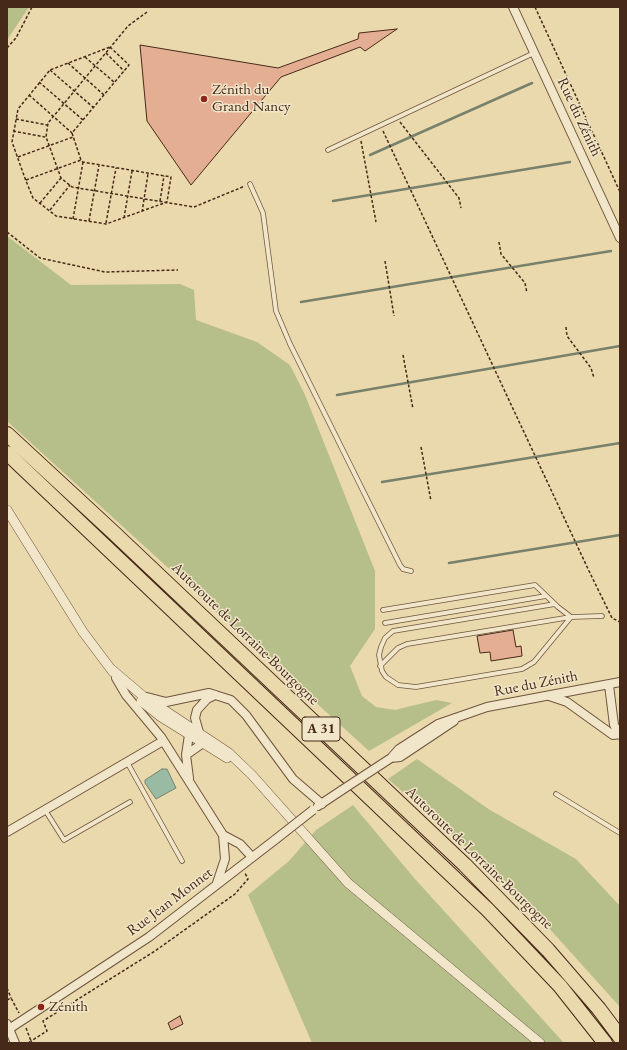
<!DOCTYPE html>
<meta charset="utf-8">
<style>
body{margin:0}
#map{position:relative;width:627px;height:1050px;overflow:hidden;background:#ead9ac;font-family:"EB Garamond",serif}
canvas{display:block}
.frame{position:absolute;inset:0;border:8px solid #462919;pointer-events:none}
</style>
<div id="map">
<canvas width="627" height="1050"></canvas>
<div class="frame"></div>
</div>
<script>
const context = document.querySelector('canvas').getContext('2d');
context.lineJoin = 'round';
function fillPath(path, color) { context.fillStyle = color; context.fill(path, 'evenodd'); }
const toPath = rows => new Path2D(rows.map(r => 'M' + r).join(''));
function stroke(path, color, width, dash) { context.strokeStyle = color; context.lineWidth = width; context.lineCap = dash ? 'butt' : 'round'; context.setLineDash(dash || []); context.stroke(path); }
function label(font, color, halo, rows, align = 'center') {
  context.font = font + ' "EB Garamond",serif'; context.lineWidth = 3; context.setLineDash([]); context.textBaseline = 'middle'; context.strokeStyle = halo; context.fillStyle = color; for (const [text, x, y, turn = 0] of rows) {
    context.save(); context.translate(x, y); context.rotate((+turn || 0) * Math.PI / 180); context.textAlign = isNaN(turn) ? turn : align; if (halo) context.strokeText(text, 0, 0); context.fillText(text, 0, 0); context.restore();
  }
}
fillPath(toPath([
 [7,7,29,7,7,40],
 [7,236,71,285,180,284,194,290,196,320,257,342,290,365,305,395,375,571,375,629,350,666,362,696,376,707,395,710,436,700,452,703,369,751,7,421],
 [417,759,490,810,576,859,620,906,620,1007,511,886,388,779],
 [353,805,415,879,564,1043,312,1043,248,895,289,861,316,830]
]), '#b6bf8a');
const water = toPath([
 [162,769,167,769,176,788,156,799,145,783,145,780,162,769]
]);
fillPath(water, '#99bba4');
stroke(water, '#78816c', 1);
stroke(toPath([
 [370,155,532,83],
 [333,201,570,162],
 [301,302,611,251],
 [337,395,620,346],
 [382,482,620,443],
 [449,563,620,535]
]), '#78816c', 2.5);
const building = toPath([
 [397,29,365,51,360,47,281,77,191,185,147,121,140,45,278,68,358,39,359,33,397,29],
 [513,630,516,647,521,646,522,656,491,661,490,652,480,653,477,636,513,630],
 [180,1016,183,1024,171,1030,168,1023,180,1016]
]);
fillPath(building, '#e4ae93');
stroke(building, '#462919', 1);
const service = toPath([
 [328,150,534,53],
 [250,184,263,213,276,311,290,344,400,565,403,569,411,571],
 [555,604,393,631,385,638,381,647,379,655,382,671,386,677,398,685,416,687,522,669,534,662,571,617],
 [383,610,535,585,558,607,571,617,602,616],
 [385,623,546,596],
 [380,666,398,648,407,644,571,617],
 [127,762,182,861],
 [556,794,620,833],
 [45,810,64,840,130,802]
]);
const minor = toPath([
 [513,7,620,238],
 [116,678,126,695,161,737,223,835,240,844,252,857],
 [609,685,614,725,620,735],
 [549,696,567,702,613,735,619,734],
 [147,697,166,702,209,693,231,700,246,715,293,779,322,804],
 [199,732,195,718,197,710,207,699,215,695],
 [186,755,190,728],
 [391,758,399,749,438,724,487,707,620,682],
 [391,758,400,757,454,721],
 [189,778,186,755,203,743],
 [318,806,342,790],
 [7,832,163,741],
 [217,883,225,859,223,835],
 [7,1024,15,1043],
 [9,1029,149,937,276,839]
]);
const tertiary = toPath([
 [7,510,83,632,113,672],
 [110,668,143,696,229,753,252,775,348,883,540,1043],
 [141,701,161,717,227,758]
]);
const motorway = toPath([
 [7,434,113,532,465,865,548,950,599,1009,620,1037],
 [7,453,488,910,560,986,605,1043]
]);
stroke(service, '#6f553e', 5.5);
stroke(minor, '#6f553e', 10);
stroke(tertiary, '#6f553e', 10);
stroke(motorway, '#462919', 16);
stroke(toPath([
 [535,7,620,192],
 [147,12,128,26,48,123,46,137,61,178,72,187,194,207,245,186],
 [110,47,129,65,72,133,81,160,83,162,171,177,167,202,106,224,56,216,33,198,26,181,12,142,18,109,50,70,110,47],
 [7,48,16,38,32,7],
 [106,53,124,71],
 [85,57,114,82],
 [68,63,104,95],
 [50,70,94,108],
 [39,82,83,120],
 [29,95,72,133],
 [16,119,47,125],
 [400,122,459,198,461,208],
 [13,131,45,137],
 [383,131,589,571,612,618,620,622],
 [361,141,376,222],
 [18,157,73,137],
 [26,180,81,160],
 [160,201,164,176],
 [40,203,61,178],
 [50,210,70,185],
 [142,212,148,174],
 [124,218,132,171],
 [73,219,83,162],
 [89,221,99,165],
 [106,223,116,168],
 [7,232,40,258,105,272,178,270],
 [499,242,501,254,525,283,527,293],
 [385,261,394,316],
 [566,327,567,336,591,368,594,378],
 [403,355,413,409],
 [421,447,431,501],
 [7,988,11,998],
 [7,1000,11,998,19,1013],
 [26,1028,31,1041,28,1043],
 [32,1043,31,1041,47,1031,43,1021,155,951,235,894,248,879,245,873]
]), '#462919', 1.5, [3, 2]);
stroke(service, '#f1e6c9', 4);
stroke(minor, '#f1e6c9', 8);
stroke(tertiary, '#f1e6c9', 9);
stroke(motorway, '#ead9ac', 14);
const minorBridge = toPath([
 [342,790,391,758],
 [276,839,313,810]
]);
stroke(minorBridge, '#6f553e', 10, []);
stroke(minorBridge, '#f1e6c9', 8);
for (const [x, y, r, color] of [
 [204,99,4,"#8f2418"],
 [41,1007,4,"#8f2418"]
]) { const dot = new Path2D(); dot.arc(x, y, r, 0, 2 * Math.PI); context.fillStyle = color; context.fill(dot); stroke(dot, '#f1e6c9', 1.5); }
for (const [x, y, w] of [
 [321,729,38]
]) { const box = new Path2D(); box.roundRect(x - w / 2, y - 12, w, 24, 3); context.fillStyle = '#f1e6c9'; context.fill(box); stroke(box, '#462919', 1); }
label('bold 14px', '#462919', null, [
 ["A 31",321,729]
]);
label('15px', '#462919', '#f1e6c9', [
 ["Zénith du",212,90],
 ["Grand Nancy",212,107],
 ["Zénith",49,1007]
], 'left');
label('15px', '#462919', '#f1e6c9', [
 ["Rue du Zénith",579,117,65],
 ["Autoroute de Lorraine-Bourgogne",245,634,44],
 ["Rue du Zénith",536,684,-11],
 ["Autoroute de Lorraine-Bourgogne",479,858,44],
 ["Rue Jean Monnet",170,902,-37]
]);
</script>
